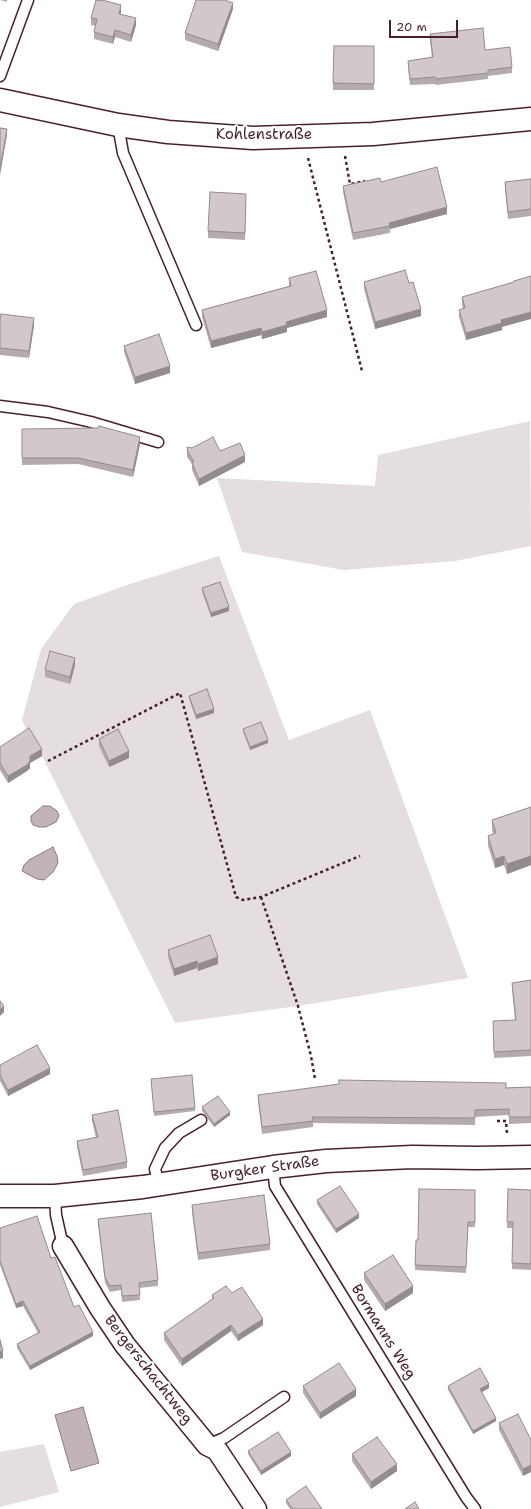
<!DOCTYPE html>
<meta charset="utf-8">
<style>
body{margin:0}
#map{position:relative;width:531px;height:1509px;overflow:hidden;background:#fff;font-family:"Shantell Sans",sans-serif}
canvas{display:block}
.scale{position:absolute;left:389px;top:20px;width:69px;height:18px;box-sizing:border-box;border:2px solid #4a1f2b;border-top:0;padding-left:5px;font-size:12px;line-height:14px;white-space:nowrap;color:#4a1f2b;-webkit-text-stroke:3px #fff;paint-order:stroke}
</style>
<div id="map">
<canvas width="531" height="1509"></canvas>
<div class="scale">20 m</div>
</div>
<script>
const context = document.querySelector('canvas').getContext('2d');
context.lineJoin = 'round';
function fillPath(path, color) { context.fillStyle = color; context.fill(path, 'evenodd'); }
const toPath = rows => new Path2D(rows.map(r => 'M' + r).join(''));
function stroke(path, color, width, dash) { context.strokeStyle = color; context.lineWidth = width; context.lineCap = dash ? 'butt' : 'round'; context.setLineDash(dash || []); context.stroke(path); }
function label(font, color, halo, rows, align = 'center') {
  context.font = font + ' "Shantell Sans",sans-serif'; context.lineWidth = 4; context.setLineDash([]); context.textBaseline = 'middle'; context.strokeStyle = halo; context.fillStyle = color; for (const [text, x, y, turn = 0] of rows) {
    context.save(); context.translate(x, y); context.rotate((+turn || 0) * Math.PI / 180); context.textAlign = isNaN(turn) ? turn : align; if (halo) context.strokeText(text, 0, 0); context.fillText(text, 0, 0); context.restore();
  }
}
fillPath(toPath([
 [530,421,531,546,455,561,344,570,242,552,217,478,375,486,378,455],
 [219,556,289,740,370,710,468,978,298,1006,175,1023,42,756,29,735,22,720,41,649,74,604,127,585],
 [44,1444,59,1492,0,1507,0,1452]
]), '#e5dee0');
const water = toPath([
 [43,806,50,806,57,811,59,816,56,822,46,827,39,827,33,825,31,821,31,816,43,806],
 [53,847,57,856,58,863,53,872,44,880,37,879,22,871,24,865,29,860,53,847],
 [83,1407,99,1463,71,1471,55,1415,83,1407]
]);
fillPath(water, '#c1b3b6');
stroke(water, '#91787e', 1);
const lane = toPath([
 [0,76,28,0],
 [118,125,123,153,196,325],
 [0,406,48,412,91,422,158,442],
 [273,1167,275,1186,466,1497,475,1509],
 [159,1184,155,1169,165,1148,179,1133,201,1120],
 [55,1196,56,1215,63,1246],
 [207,1445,224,1438,284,1397]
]);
const street = toPath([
 [63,1246,100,1308,125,1345,207,1445,217,1450,256,1509]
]);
const secondary = toPath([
 [0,100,118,125,168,132,253,138,373,134,531,119],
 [0,1196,55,1196,143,1187,273,1167,326,1161,412,1157,477,1158,531,1157]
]);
stroke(lane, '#4a1f2b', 13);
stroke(street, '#4a1f2b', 23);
stroke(secondary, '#4a1f2b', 25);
stroke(toPath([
 [345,156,350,184,365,181],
 [308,158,362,371],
 [48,761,180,693,236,897,243,900,261,897,360,856],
 [261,897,298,1006,311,1056,315,1079],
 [497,1121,506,1121,507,1134]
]), '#4a1f2b', 2.5, [3, 3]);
stroke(lane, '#fff', 10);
stroke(street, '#fff', 20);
stroke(secondary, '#fff', 22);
fillPath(toPath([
 [0,0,7,0,7,2],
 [233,9,218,51,185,40,185,33],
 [121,12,121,14,136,25,131,42,115,37,113,44,94,39,94,32,96,26,91,25,91,18],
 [430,34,485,50,512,67,512,73,488,76,488,79,436,85,435,84,410,85,408,67,408,61,432,58,430,41],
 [334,46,374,46,374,90,333,90],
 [531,179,531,216,508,219,505,189,505,182],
 [343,186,447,214,390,229,390,233,353,240,343,192],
 [246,201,245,240,208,238,208,231],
 [531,276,502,327,502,330,466,340,459,317,459,310,463,309,462,304,462,297,514,282,514,281],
 [289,278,327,317,287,328,287,332,262,339,261,335,211,348,202,317,202,310,289,286],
 [364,282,409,283,421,316,375,329,364,289],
 [0,319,34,325,29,358,0,355],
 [124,346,170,373,135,384,124,352],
 [22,429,140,444,133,477,78,464,22,465],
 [187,447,192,448,220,451,245,462,199,486,192,470,192,464,187,457],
 [202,588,229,611,211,617,202,592],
 [75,665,70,684,45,677,45,670],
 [189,696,214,713,196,719,189,699],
 [243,729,268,743,250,750,243,732],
 [99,739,129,758,109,767,99,746],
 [0,747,42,756,30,763,30,768,27,771,8,783,0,770],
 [531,807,531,865,507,874,504,865,495,868,488,846,488,836,493,834,492,830,492,820],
 [168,950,218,964,198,971,197,968,174,976,168,957],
 [531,980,531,1056,494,1058,493,1028,515,1020,512,989,512,983],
 [0,1065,50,1074,8,1096,0,1081],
 [151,1079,195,1108,195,1111,154,1116],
 [531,1087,531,1123,509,1124,509,1115,475,1117,475,1125,313,1123,313,1127,262,1134,258,1101,258,1095],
 [202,1107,230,1115,214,1127,202,1111],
 [92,1115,127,1162,127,1168,83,1176,77,1147,77,1141,96,1138,92,1121],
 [508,1189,531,1190,531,1270,512,1269,513,1228,507,1228],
 [475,1190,475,1227,468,1227,466,1273,415,1270,416,1240,418,1240],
 [317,1200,359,1218,336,1233,317,1204],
 [192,1205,270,1244,270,1250,198,1260,192,1212],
 [98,1219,158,1280,158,1286,139,1288,140,1300,122,1302,121,1290,110,1292,105,1283,98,1224],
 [0,1228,51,1258,74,1307,93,1336,30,1370,17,1348,17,1344,38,1333,23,1306,16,1308,0,1265],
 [364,1273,413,1293,385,1311,364,1280],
 [232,1293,263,1325,238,1341,231,1331,182,1366,164,1340,164,1333,212,1299,212,1295],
 [303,1386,356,1396,320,1419,303,1393],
 [448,1386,489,1388,482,1392,496,1421,473,1434,448,1390],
 [499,1423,531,1440,523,1476,499,1430],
 [248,1451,291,1456,261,1475,248,1454],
 [352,1454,397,1471,371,1489,352,1461],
 [286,1500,322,1509,290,1509,286,1503]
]), '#b5abaf');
fillPath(toPath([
 [233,3,233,9,218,51,218,44],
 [121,5,121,12,119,20,119,14],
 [136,18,136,25,131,42,131,35],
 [115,30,115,37,113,44,113,37],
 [7,129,7,135,0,175,0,168],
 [447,207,447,214,390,229,389,223],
 [421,309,421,316,375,329,375,322],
 [327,310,327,317,287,328,287,332,262,339,262,332,286,322],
 [531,312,531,319,502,327,502,330,466,340,466,333,501,320],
 [34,318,34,325,29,358,29,351],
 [261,328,261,335,211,348,211,341],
 [170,366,170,373,135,384,135,377],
 [140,437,140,444,133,477,133,470],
 [245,455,245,462,199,486,199,479],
 [229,607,229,611,211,617,211,613],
 [75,658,75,665,70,684,70,677],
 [214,709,214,713,196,719,196,715],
 [268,740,268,743,250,750,250,747],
 [42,749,42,756,30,763,30,768,27,771,8,783,8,776,30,756],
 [129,751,129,758,109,767,109,761],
 [504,856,504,865,495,868,495,859],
 [531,856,531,865,507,874,507,864],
 [218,957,218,964,198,971,198,964],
 [197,961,197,968,174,976,174,969],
 [4,1006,4,1012,0,1016,0,1010],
 [50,1068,50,1074,8,1096,8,1090],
 [230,1112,230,1115,214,1127,214,1124],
 [359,1214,359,1218,336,1233,336,1229],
 [413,1286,413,1293,385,1311,385,1304],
 [23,1301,23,1306,16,1308,16,1304],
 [263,1319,263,1325,238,1341,238,1335],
 [231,1325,231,1331,182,1366,182,1359],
 [93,1332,93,1336,30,1370,30,1366],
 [3,1351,3,1358,0,1359,0,1352],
 [489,1384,489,1388,480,1393,480,1389],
 [356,1389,356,1396,320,1419,320,1413],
 [496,1418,496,1421,473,1434,473,1431],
 [291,1452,291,1456,261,1475,261,1471],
 [397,1464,397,1471,371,1489,371,1482],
 [531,1465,531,1472,523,1476,523,1469]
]), '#938b8e');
const building = toPath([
 [96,0,102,1,102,0,121,5,119,14,136,18,131,35,115,30,113,37,94,32,97,19,91,18,96,0],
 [196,0,225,0,233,3,218,44,185,33,196,0],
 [483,28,485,50,510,47,512,67,488,70,488,73,436,79,435,77,410,79,408,61,433,57,430,34,483,28],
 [334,46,374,46,374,84,333,83,334,46],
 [0,128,7,129,0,168,0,128],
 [437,167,447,207,389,223,390,226,353,233,343,186,380,178,381,182,437,167],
 [531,179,531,209,508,212,505,182,531,179],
 [210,192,246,194,245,233,208,231,210,192],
 [405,270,409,283,413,282,421,309,375,322,364,282,405,270],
 [316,271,327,310,286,322,287,325,262,332,261,328,211,341,202,310,291,286,289,278,316,271],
 [531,276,531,312,501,320,502,323,466,333,459,310,465,308,462,297,514,282,514,281,531,276],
 [1,314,34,318,29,351,0,348,0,319,1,314],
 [159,334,170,366,135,377,124,346,159,334],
 [99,426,140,437,133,470,78,458,22,458,22,429,98,428,99,426],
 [213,437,220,451,240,443,245,455,199,479,192,463,194,462,187,450,188,450,187,447,192,448,213,437],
 [220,582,229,607,211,613,202,588,220,582],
 [50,651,75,658,70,677,45,670,50,651],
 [207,689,214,709,196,715,189,696,207,689],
 [261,722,268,740,250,747,243,729,261,722],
 [29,728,42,749,30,756,30,761,27,765,8,776,0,763,0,747,29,728],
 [118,729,129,751,109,761,99,739,118,729],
 [531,807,531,856,507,864,504,856,495,859,488,836,496,833,492,820,531,807],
 [210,935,218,957,198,964,197,961,174,969,168,950,210,935],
 [531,980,531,1050,494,1052,493,1021,516,1020,512,983,531,980],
 [0,1001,4,1006,0,1010,0,1001],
 [37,1045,50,1068,8,1090,0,1075,0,1065,37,1045],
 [192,1075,195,1108,154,1112,151,1079,192,1075],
 [339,1080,506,1083,506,1088,531,1087,531,1117,509,1117,509,1109,475,1110,475,1118,312,1117,313,1121,262,1127,258,1095,339,1084,339,1080],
 [218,1096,230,1112,214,1124,202,1107,218,1096],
 [118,1110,127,1162,83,1170,77,1141,98,1137,92,1115,118,1110],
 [340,1186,359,1214,336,1229,317,1200,340,1186],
 [419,1189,475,1190,475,1222,468,1222,466,1267,415,1265,416,1240,418,1240,419,1189],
 [508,1189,531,1190,531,1264,512,1263,513,1222,507,1222,508,1189],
 [264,1195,270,1244,198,1253,192,1205,264,1195],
 [151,1213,158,1280,139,1283,140,1295,122,1296,121,1285,110,1286,105,1277,98,1219,151,1213],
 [37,1216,51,1258,55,1257,74,1307,79,1305,93,1332,30,1366,17,1344,40,1332,23,1301,16,1304,0,1261,0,1228,37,1216],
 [393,1255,413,1286,385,1304,364,1273,393,1255],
 [226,1286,232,1293,242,1287,263,1319,238,1335,231,1325,182,1359,164,1333,214,1298,212,1295,226,1286],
 [0,1340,3,1351,0,1352,0,1340],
 [339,1363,356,1389,320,1413,303,1386,339,1363],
 [480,1368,489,1384,480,1389,496,1418,473,1431,448,1386,480,1368],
 [518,1414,531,1440,531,1465,523,1469,499,1423,518,1414],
 [278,1432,291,1452,261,1471,248,1451,278,1432],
 [377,1437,397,1464,371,1482,352,1454,377,1437],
 [306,1486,322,1509,293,1509,286,1500,306,1486],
 [415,1502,419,1509,405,1509,415,1502]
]);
fillPath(building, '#d2c7cb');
stroke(building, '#938b8e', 1);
label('15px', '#4a1f2b', '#fff', [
 ["Kohlenstraße",264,135],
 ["Burgker Straße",265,1169,-8],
 ["Bormanns Weg",383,1332,58],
 ["Bergerschachtweg",148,1370,52]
]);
</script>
